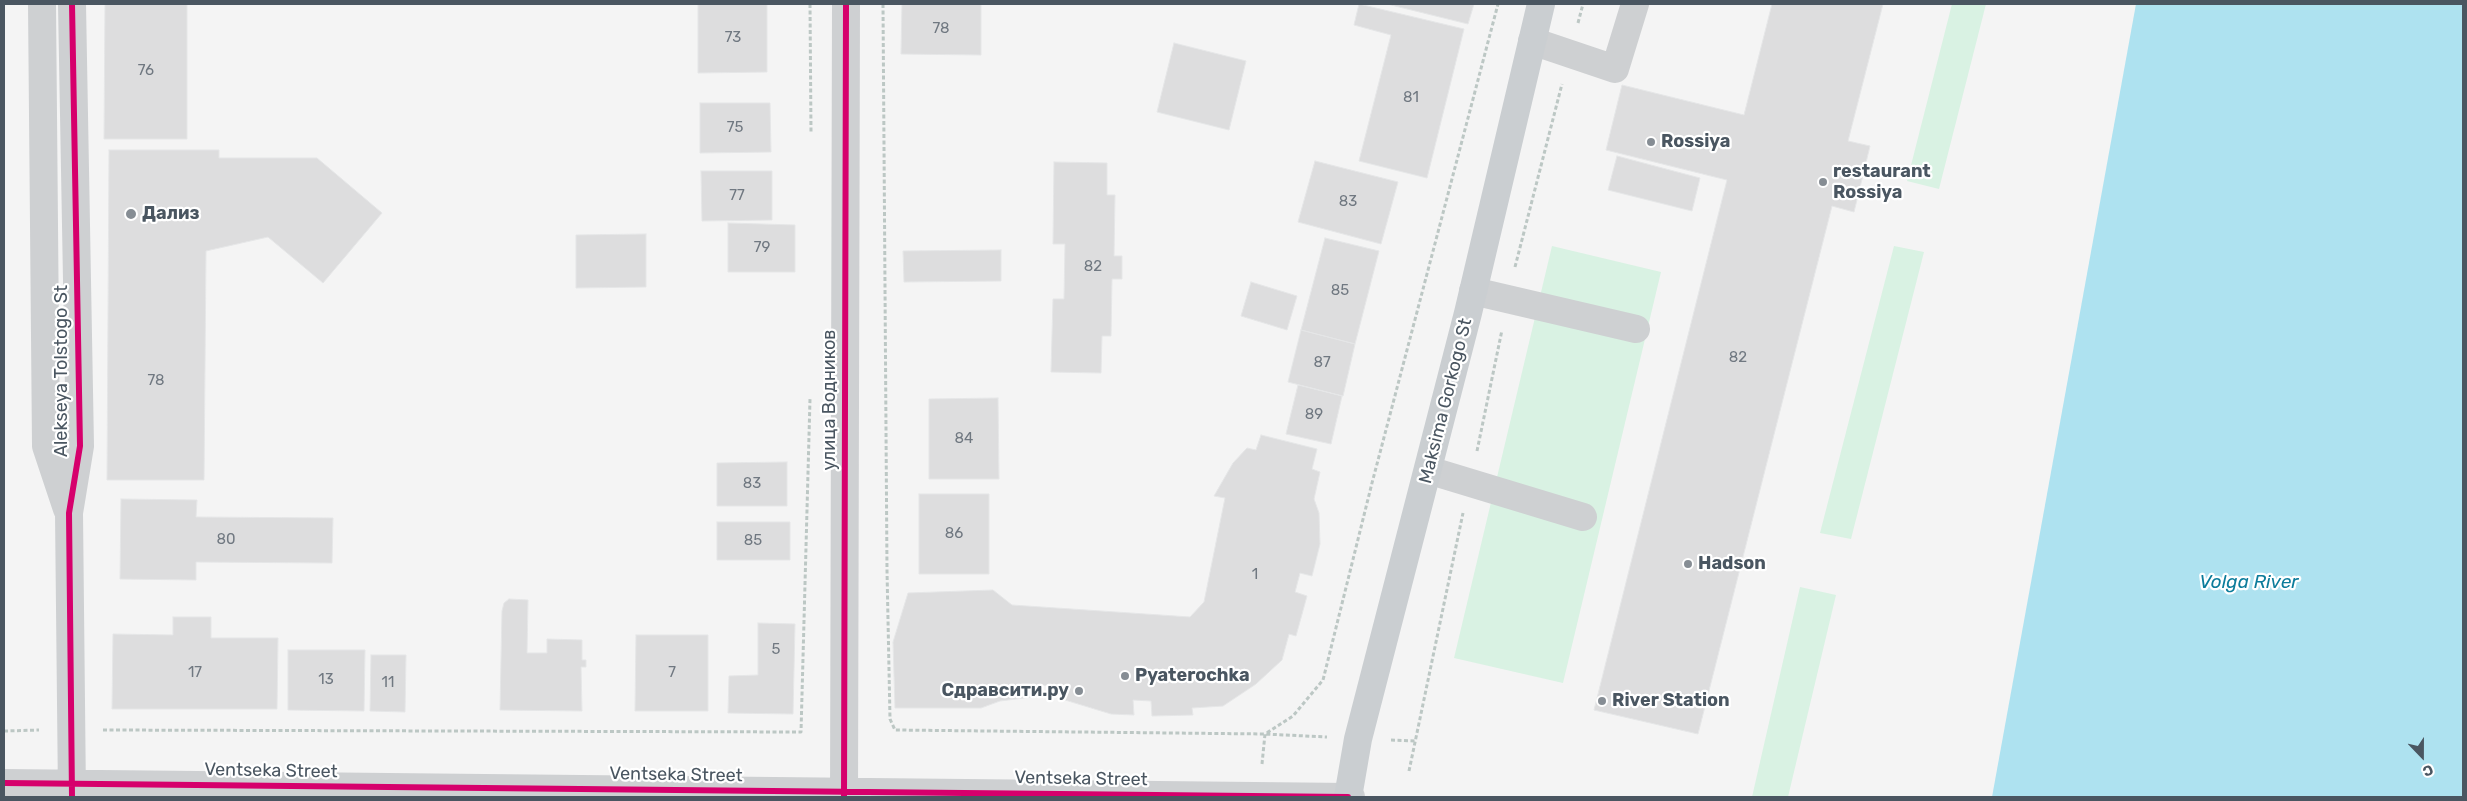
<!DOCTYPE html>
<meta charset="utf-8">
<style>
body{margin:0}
#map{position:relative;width:2467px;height:801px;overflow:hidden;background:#f4f4f4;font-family:Rubik,sans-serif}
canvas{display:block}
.frame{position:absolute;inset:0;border:5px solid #4a5661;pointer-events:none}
.north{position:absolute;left:2397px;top:731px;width:50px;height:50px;-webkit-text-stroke:4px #fff;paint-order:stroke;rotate:158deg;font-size:14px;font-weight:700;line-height:20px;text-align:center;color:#4a5661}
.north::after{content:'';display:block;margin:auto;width:18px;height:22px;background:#4a5661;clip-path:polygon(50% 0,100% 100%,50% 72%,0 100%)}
</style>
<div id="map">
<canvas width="2467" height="801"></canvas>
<div class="frame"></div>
<div class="north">С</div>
</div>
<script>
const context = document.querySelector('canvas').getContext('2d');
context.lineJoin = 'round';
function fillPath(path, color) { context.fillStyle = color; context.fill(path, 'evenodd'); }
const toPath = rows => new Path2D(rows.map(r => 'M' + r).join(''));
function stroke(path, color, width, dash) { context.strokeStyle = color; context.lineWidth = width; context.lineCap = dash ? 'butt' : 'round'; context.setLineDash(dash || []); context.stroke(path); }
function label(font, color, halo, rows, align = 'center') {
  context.font = font + ' Rubik,sans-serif'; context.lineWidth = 4.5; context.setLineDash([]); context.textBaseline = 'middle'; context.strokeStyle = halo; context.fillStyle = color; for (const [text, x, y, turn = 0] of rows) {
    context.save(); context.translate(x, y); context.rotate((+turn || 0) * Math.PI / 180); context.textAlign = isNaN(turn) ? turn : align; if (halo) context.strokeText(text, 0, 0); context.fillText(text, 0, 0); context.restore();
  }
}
fillPath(toPath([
 [1952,4,1986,4,1939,189,1907,181],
 [1552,246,1661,272,1563,683,1454,658],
 [1894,246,1924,252,1851,539,1820,533],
 [1800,587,1836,595,1788,797,1752,797]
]), '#d9f2e3');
fillPath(toPath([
 [2136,4,2463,4,2463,797,1992,797]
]), '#aee2f0');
const building = toPath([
 [105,4,187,4,187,139,104,139,105,4],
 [698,4,767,4,767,72,698,73,698,4],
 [902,4,981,4,981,55,901,54,902,4],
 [1359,4,1464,29,1427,178,1359,161,1391,35,1354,25,1359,4],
 [1387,4,1474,4,1468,24,1387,4],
 [1772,4,1883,4,1848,141,1870,146,1854,212,1832,206,1698,734,1594,710,1727,180,1606,150,1622,85,1744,115,1772,4],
 [1174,43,1246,61,1229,130,1157,112,1174,43],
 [700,103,770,103,771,152,700,153,700,103],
 [109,150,219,150,219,158,317,158,382,213,323,283,268,237,206,251,204,480,107,480,109,150],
 [1617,156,1700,178,1692,211,1608,190,1617,156],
 [1315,161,1398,182,1381,244,1298,222,1315,161],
 [1054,162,1107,163,1107,195,1115,195,1114,256,1122,256,1122,279,1112,279,1111,336,1102,336,1101,373,1051,372,1053,299,1064,299,1065,244,1053,244,1054,162],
 [701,171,772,171,772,220,702,221,701,171],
 [728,223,795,225,795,272,728,272,728,223],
 [646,234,646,287,576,288,576,235,646,234],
 [1325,238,1379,251,1355,344,1301,330,1325,238],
 [1001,250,1001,281,904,282,903,251,1001,250],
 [1251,282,1297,296,1287,330,1241,316,1251,282],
 [1301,330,1355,344,1343,396,1288,382,1301,330],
 [1298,385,1342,396,1331,444,1286,434,1298,385],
 [998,398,999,479,929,479,929,399,998,398],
 [1261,435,1317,449,1312,469,1320,472,1314,499,1319,513,1320,544,1312,576,1300,573,1295,592,1307,596,1296,636,1289,634,1282,660,1256,684,1223,706,1192,708,1193,715,1152,716,1151,701,1133,700,1134,715,1111,714,1065,700,1065,686,1033,685,1032,697,1000,701,981,708,895,708,893,642,908,593,993,590,1012,605,1190,617,1204,602,1225,498,1214,496,1233,463,1247,448,1256,450,1261,435],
 [787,462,787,506,717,506,717,463,787,462],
 [919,494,989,494,989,574,919,574,919,494],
 [121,499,197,500,196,517,333,518,332,563,196,562,196,580,120,579,121,499],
 [717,522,790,522,790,560,717,560,717,522],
 [509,599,528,600,527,653,547,653,547,639,582,640,582,660,586,660,586,667,581,667,582,711,500,710,502,611,504,603,509,599],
 [173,617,211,617,211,638,278,638,277,709,112,709,113,634,173,635,173,617],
 [758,623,795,624,793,714,728,713,729,676,758,675,758,623],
 [636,635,708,635,708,711,635,711,636,635],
 [288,650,365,650,364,711,288,710,288,650],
 [371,655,406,655,405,712,370,711,371,655]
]);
fillPath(building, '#ddddde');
stroke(building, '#e5e6e7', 1);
stroke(toPath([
 [810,4,811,133],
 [883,4,887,570,890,719,895,730,1265,734,1327,737],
 [1578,23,1583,4],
 [1515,267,1562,84],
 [1477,451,1502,330],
 [103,730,801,732,810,399],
 [4,731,39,730],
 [1391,740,1415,741],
 [1262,764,1265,734,1293,716,1323,680,1372,483,1498,4],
 [1409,771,1463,513]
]), '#bcc7c4', 3, [4, 2.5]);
stroke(toPath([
 [42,4,46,446,67,509],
 [1532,41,1615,69,1635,4],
 [1473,291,1636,329],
 [1428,470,1583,517],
 [4,783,1351,797],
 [72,797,69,513,80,446,72,4],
 [844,797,846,4]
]), '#ced0d2', 28);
stroke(toPath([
 [1348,797,1358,739,1468,313,1541,4]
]), '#caced1', 28);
stroke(toPath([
 [4,783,1348,797],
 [72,797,69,513,80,446,72,4],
 [844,797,846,4]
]), '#d6006c', 6);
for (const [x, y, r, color] of [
 [1651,142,5,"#868d94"],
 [1823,182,5,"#868d94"],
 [131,214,6,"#868d94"],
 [1688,564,5,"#868d94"],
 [1125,676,5,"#868d94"],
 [1079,691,5,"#868d94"],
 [1602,701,5,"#868d94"]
]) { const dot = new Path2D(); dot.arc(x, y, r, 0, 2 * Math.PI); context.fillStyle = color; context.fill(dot); stroke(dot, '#fff', 2); }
label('15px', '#707881', null, [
 ["78",941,29],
 ["73",733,38],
 ["76",146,71],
 ["81",1411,98],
 ["75",735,128],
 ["77",737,196],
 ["83",1348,202],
 ["79",762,248],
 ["82",1093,267],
 ["85",1340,291],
 ["82",1738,358],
 ["87",1322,363],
 ["78",156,381],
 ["89",1314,415],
 ["84",964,439],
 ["83",752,484],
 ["86",954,534],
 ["80",226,540],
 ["85",753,541],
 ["1",1255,575],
 ["5",776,650],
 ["17",195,673],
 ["7",672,673],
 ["13",326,680],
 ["11",388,683]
]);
label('bold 18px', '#4a5661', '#fff', [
 ["Rossiya",1661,142],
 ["restaurant",1833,172],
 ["Rossiya",1833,193],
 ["Дализ",142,214],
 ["Hadson",1698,564],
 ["Pyaterochka",1135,676],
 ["Сдравсити.ру",1069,691,"right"],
 ["River Station",1612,701]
], 'left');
label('18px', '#4a5661', '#fff', [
 ["Alekseya Tolstogo St",62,371,-90],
 ["улица Водников",830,400,-90],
 ["Maksima Gorkogo St",1446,401,-76],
 ["Ventseka Street",271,771,1],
 ["Ventseka Street",676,775,1],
 ["Ventseka Street",1081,779,1]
]);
label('italic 19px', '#0c7c9b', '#fff', [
 ["Volga River",2249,583]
]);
</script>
